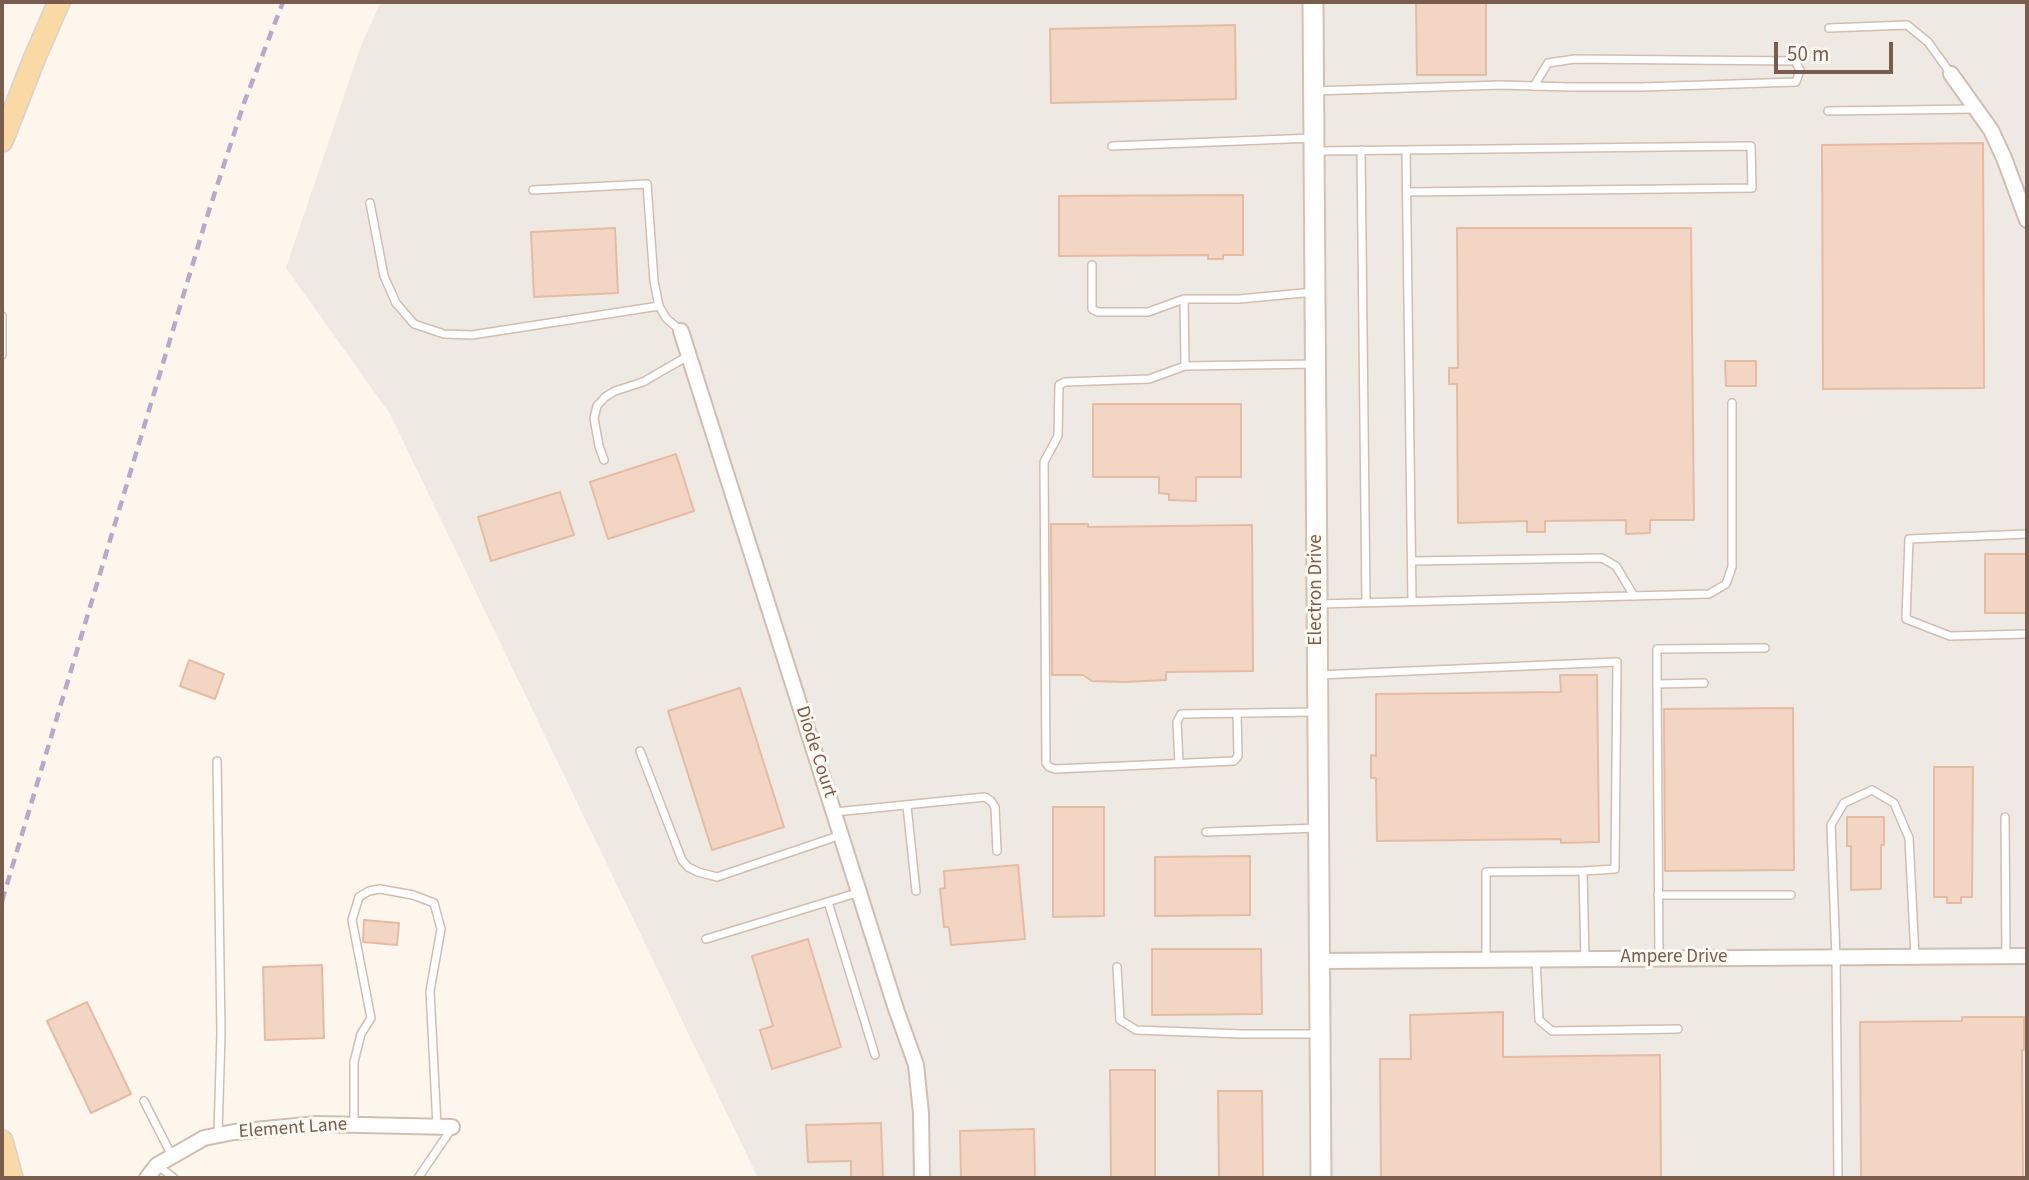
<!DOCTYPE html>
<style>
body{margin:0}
#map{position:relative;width:2029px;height:1180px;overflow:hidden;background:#fdf6ec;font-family:"Source Sans 3",sans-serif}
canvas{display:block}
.frame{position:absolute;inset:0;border:4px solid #7a5c4d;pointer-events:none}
.scale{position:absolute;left:1774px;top:42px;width:119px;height:32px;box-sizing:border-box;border:4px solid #7a5c4d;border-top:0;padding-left:9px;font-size:21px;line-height:24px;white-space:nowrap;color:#7a5c4d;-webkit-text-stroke:5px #fffaf3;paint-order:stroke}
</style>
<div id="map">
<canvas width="2029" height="1180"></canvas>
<div class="frame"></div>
<div class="scale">50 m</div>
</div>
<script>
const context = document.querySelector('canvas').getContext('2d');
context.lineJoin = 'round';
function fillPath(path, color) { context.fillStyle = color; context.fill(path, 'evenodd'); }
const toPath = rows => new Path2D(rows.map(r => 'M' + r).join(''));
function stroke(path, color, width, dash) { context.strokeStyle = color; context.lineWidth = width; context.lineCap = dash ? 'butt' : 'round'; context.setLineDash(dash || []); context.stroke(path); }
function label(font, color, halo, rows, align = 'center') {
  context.font = font + ' "Source Sans 3",sans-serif'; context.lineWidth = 6; context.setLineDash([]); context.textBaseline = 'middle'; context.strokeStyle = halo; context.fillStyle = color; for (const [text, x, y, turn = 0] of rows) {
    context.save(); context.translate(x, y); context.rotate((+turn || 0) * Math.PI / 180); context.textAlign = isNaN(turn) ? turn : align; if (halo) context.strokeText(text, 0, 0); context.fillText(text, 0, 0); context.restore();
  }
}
fillPath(toPath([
 [381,2,2027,2,2027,1178,758,1178,390,414,286,268,362,43]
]), '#efe9e4');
const building = toPath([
 [1416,2,1486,2,1486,75,1417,75,1416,2],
 [1235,25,1236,99,1051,103,1050,29,1235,25],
 [1983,143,1984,388,1823,389,1822,145,1983,143],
 [1243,195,1243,255,1223,255,1223,259,1208,259,1208,255,1059,256,1059,196,1243,195],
 [615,228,618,293,534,297,531,232,615,228],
 [1457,228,1691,228,1694,520,1650,520,1650,533,1626,534,1626,520,1545,521,1545,532,1527,532,1527,521,1458,523,1457,384,1449,384,1449,368,1458,368,1457,228],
 [1725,361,1756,361,1756,386,1726,386,1725,361],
 [1093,404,1241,404,1241,477,1196,477,1196,501,1169,500,1169,494,1159,493,1159,477,1093,477,1093,404],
 [676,454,694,511,608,539,590,482,676,454],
 [560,492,574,535,491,561,478,517,560,492],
 [1051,524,1088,524,1088,527,1252,525,1253,671,1166,672,1166,680,1124,682,1092,681,1083,675,1052,675,1051,524],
 [1985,554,2027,554,2027,613,1985,613,1985,554],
 [189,660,224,674,215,699,180,686,189,660],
 [1560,675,1597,675,1599,842,1561,843,1561,839,1377,841,1376,778,1371,778,1371,755,1376,756,1376,694,1561,692,1560,675],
 [740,688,784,827,712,850,668,711,740,688],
 [1793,708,1794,870,1665,871,1664,709,1793,708],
 [1934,767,1973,767,1972,897,1961,897,1961,903,1947,903,1947,897,1934,897,1934,767],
 [1053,807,1104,807,1104,916,1053,917,1053,807],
 [1847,817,1884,817,1884,845,1881,845,1881,889,1851,890,1851,846,1847,846,1847,817],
 [1250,856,1250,915,1155,916,1155,857,1250,856],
 [1018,865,1025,939,951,945,949,927,944,927,940,889,945,888,944,871,1018,865],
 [364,920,399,923,397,945,363,942,364,920],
 [808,939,841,1047,772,1069,760,1030,773,1026,752,956,808,939],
 [1152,949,1261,949,1262,1014,1152,1015,1152,949],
 [322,965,324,1038,265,1040,263,967,322,965],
 [87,1002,131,1094,91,1113,47,1021,87,1002],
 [1503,1012,1503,1057,1660,1055,1661,1178,1381,1178,1380,1059,1411,1059,1410,1015,1503,1012],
 [1962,1017,2024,1017,2024,1050,2022,1050,2023,1178,1861,1178,1860,1022,1962,1021,1962,1017],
 [1110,1070,1155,1070,1155,1178,1111,1178,1110,1070],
 [1218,1091,1262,1091,1263,1178,1219,1178,1218,1091],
 [881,1123,883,1178,851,1178,851,1161,808,1162,806,1125,881,1123],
 [1034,1129,1035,1178,961,1178,960,1131,1034,1129]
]);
fillPath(building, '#f3d5c3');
stroke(building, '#e6bba3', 2);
const lane = toPath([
 [1829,28,1907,25,1928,42,1951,74],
 [1314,91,1500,85,1570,87,1642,87,1796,82,1800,70,1795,61,1575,59,1548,63,1534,86],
 [1828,111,1976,109],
 [1112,146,1313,138],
 [1361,150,1366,602],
 [1406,150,1412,601],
 [1315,151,1751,146,1752,188,1407,192],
 [533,190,647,184,654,281,659,306,666,318,681,331],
 [370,203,384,276,396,303,414,324,444,334,472,335,659,306],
 [1092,265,1092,309,1098,312,1148,312,1184,299,1239,299,1314,292],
 [1184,299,1185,366,1315,364],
 [2,316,2,355],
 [1185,366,1149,379,1065,382,1059,385,1058,436,1044,462,1046,763,1049,767,1055,769,1234,761,1238,756,1237,713],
 [604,460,599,446,594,418,597,406,605,397,615,391,643,382,688,356],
 [2027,534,1909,539,1906,619,1950,636,2027,634],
 [1412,561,1602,558,1616,566,1634,596],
 [1318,604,1709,594,1726,584,1732,567,1732,403],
 [1318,675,1617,662,1615,869,1583,871,1585,959],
 [1657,684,1657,649,1765,648],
 [640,751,682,860,688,867,698,872,717,877,841,835],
 [217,761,221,1034,218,1134],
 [1179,763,1177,722,1181,714,1316,712],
 [907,806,916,891],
 [835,812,985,797,991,801,995,807,997,851],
 [2005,817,2006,956],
 [1206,832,1318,828],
 [1658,895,1791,895],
 [828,902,875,1055],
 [706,939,860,892],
 [1659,958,1657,684,1704,683],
 [1486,959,1486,872,1583,871],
 [1536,960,1539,1020,1552,1031,1678,1029],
 [1117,967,1120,1020,1136,1030,1241,1034,1320,1034],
 [144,1101,172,1156],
 [354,1124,354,1062,361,1034,371,1018,352,920,359,897,369,891,380,889,413,895,434,903,441,929,430,991,437,1126],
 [158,1166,174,1178],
 [418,1178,452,1128],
 [1838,1178,1836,957,1831,825,1844,803,1872,790,1894,803,1909,838,1915,956]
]);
const street = toPath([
 [1951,74,1991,130,2004,158,2027,220],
 [681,331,896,1009,916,1065,921,1113,922,1178],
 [1320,961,2027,956],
 [147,1178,157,1165,204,1138,234,1132,317,1124,452,1127]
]);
const secondary = toPath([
 [1313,2,1321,1178]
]);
const primary = toPath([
 [2,141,35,57,59,2],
 [2,1141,12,1178]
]);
stroke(lane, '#d1beb0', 10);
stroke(street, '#d1beb0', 18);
stroke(secondary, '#d6c0b0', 23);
stroke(primary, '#dad1cd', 24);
stroke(lane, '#fff', 7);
stroke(street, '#fff', 14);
stroke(secondary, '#fff', 19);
stroke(primary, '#fbd9a5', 21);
stroke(toPath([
 [2,901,205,223,244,103,283,2]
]), '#b9a8c9', 4.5, [10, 7]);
label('19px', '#7a5c4d', '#fffaf3', [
 ["Electron Drive",1317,590,-90],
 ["Diode Court",815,752,72],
 ["Ampere Drive",1674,958],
 ["Element Lane",293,1129,-4]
]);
</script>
